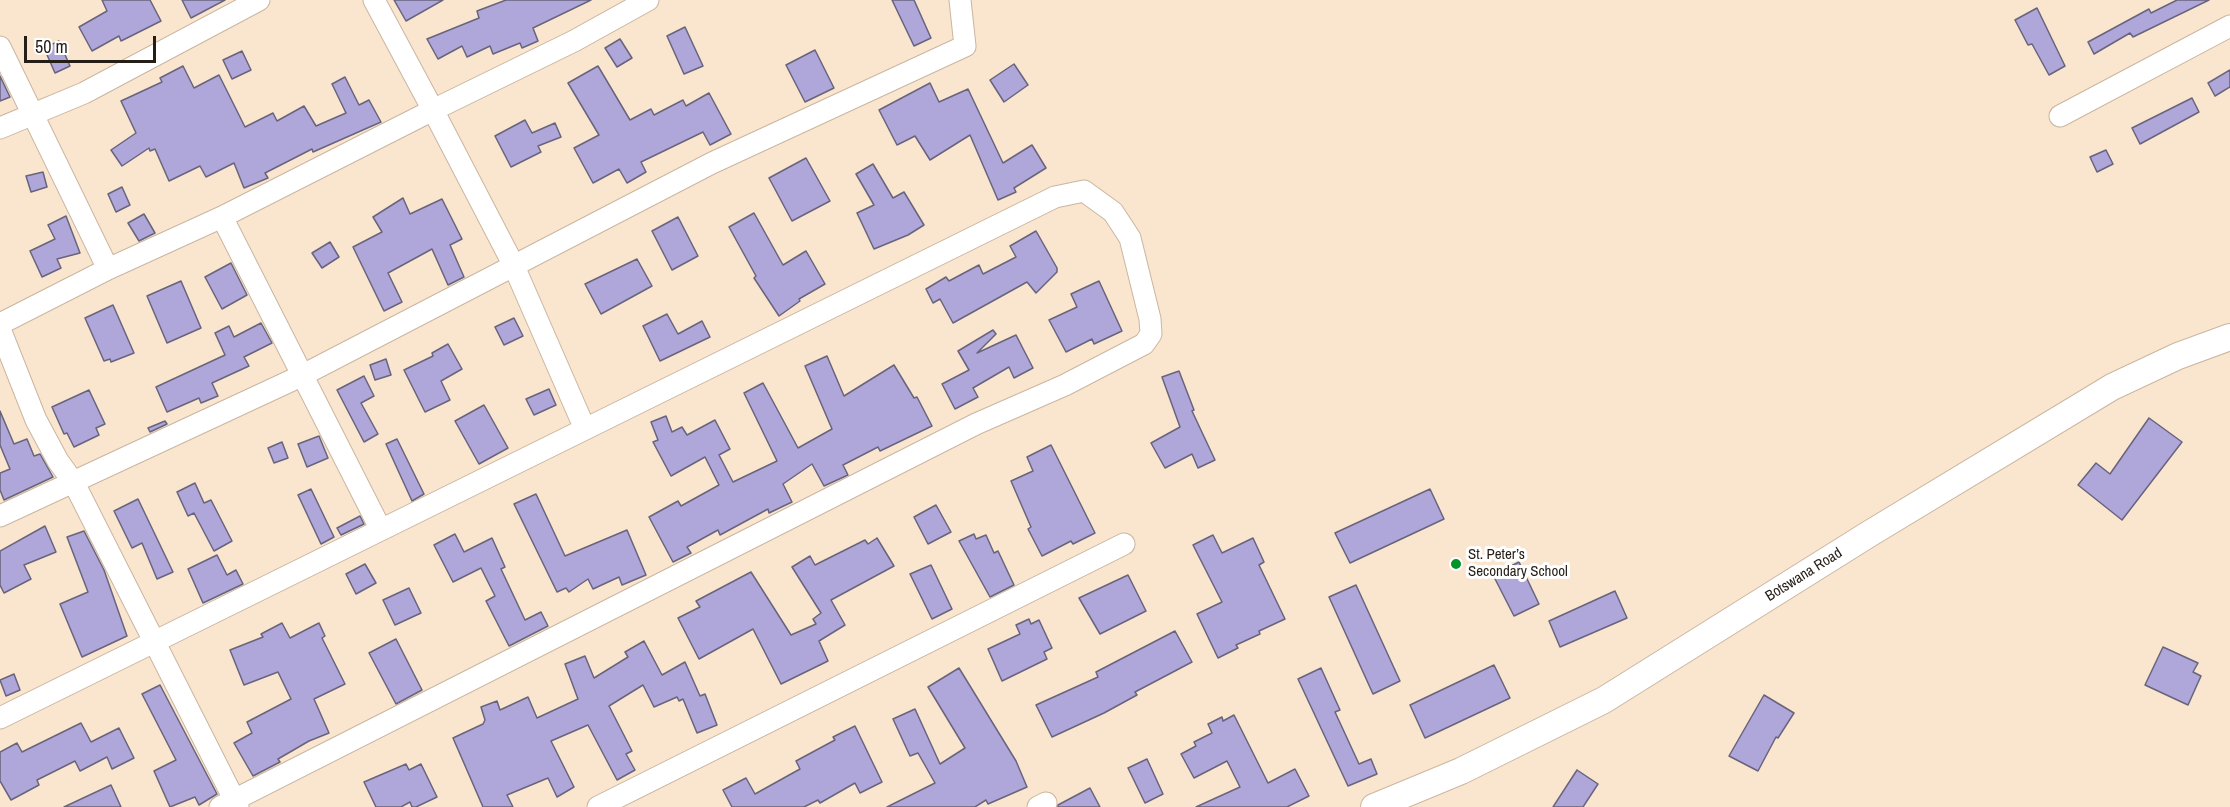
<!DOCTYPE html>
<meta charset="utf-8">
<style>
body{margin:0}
#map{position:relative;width:2230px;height:807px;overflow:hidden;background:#fae5cf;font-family:"Archivo Narrow",sans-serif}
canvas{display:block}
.scale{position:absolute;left:24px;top:36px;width:132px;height:27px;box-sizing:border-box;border:3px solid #251e16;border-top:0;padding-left:8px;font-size:18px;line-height:21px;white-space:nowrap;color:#251e16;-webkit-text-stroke:4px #fff;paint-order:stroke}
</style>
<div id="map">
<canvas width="2230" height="807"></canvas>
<div class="scale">50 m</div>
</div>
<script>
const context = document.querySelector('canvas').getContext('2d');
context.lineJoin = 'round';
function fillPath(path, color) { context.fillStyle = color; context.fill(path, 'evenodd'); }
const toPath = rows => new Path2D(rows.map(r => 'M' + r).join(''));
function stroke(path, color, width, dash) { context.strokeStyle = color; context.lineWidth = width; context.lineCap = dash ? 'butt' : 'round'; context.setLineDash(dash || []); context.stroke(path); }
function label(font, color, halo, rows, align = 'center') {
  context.font = font + ' "Archivo Narrow",sans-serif'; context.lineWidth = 6; context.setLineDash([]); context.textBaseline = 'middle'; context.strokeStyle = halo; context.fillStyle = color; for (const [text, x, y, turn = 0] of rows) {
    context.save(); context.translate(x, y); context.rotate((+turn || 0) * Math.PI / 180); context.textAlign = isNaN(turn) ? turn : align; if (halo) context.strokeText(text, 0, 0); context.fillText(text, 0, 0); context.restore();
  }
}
const building = toPath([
 [102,0,150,0,161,21,121,41,119,36,92,51,79,27,107,11,102,0],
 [182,0,225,0,191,18,182,0],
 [394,0,443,0,406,21,394,0],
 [506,0,591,0,533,28,538,41,522,48,520,43,493,54,490,46,467,57,462,46,438,59,427,39,479,18,477,11,506,0],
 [892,0,914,0,931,38,914,46,892,0],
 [2177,0,2209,0,2133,37,2130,33,2094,54,2088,42,2149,9,2151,13,2177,0],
 [2037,8,2065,66,2049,75,2032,44,2028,45,2015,20,2037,8],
 [685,27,703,66,684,74,667,36,685,27],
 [620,39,632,58,617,67,605,48,620,39],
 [59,41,70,66,55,73,44,48,59,41],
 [815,50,834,88,805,102,786,65,815,50],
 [242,51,251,70,232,79,223,60,242,51],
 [1014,64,1028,85,1004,102,990,80,1014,64],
 [183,66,194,88,219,75,245,127,273,113,277,121,304,106,316,126,346,113,332,84,345,77,359,105,369,100,381,122,313,152,312,149,265,173,268,178,244,188,234,163,206,177,200,166,169,181,155,149,150,151,149,148,122,166,111,150,136,133,121,101,162,82,160,78,183,66],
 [598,66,630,120,651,109,654,115,683,100,686,106,709,93,731,134,710,145,703,132,641,162,646,172,627,183,619,169,593,183,574,148,599,135,568,83,598,66],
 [2230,70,2230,87,2215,96,2208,83,2230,70],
 [0,76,10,97,0,101,0,76],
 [930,83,939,102,968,89,1003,163,1032,145,1046,168,1014,188,1016,192,998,200,970,135,930,160,915,136,897,145,879,110,930,83],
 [2192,98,2199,112,2140,144,2132,128,2192,98],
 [525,120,532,133,555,123,561,137,538,146,541,152,511,167,495,136,525,120],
 [2106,150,2113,164,2097,172,2090,157,2106,150],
 [806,158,830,201,792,221,769,178,806,158],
 [873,164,893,198,904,192,924,225,908,235,874,249,857,213,874,205,856,174,873,164],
 [43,172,47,187,31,192,26,176,43,172],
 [122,187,130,205,116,212,108,194,122,187],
 [403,198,410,214,442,199,462,239,450,245,464,277,448,285,432,249,388,273,402,302,384,311,353,247,382,232,373,217,403,198],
 [754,213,783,265,806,251,825,284,799,299,800,301,779,316,754,278,756,276,729,227,754,213],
 [144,214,155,233,139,241,128,223,144,214],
 [66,216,80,253,57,259,61,268,42,277,30,251,55,239,48,225,66,216],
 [678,217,698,256,672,270,652,231,678,217],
 [1036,231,1057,268,1057,272,1036,293,1027,282,953,323,940,299,933,303,926,289,946,277,949,281,979,265,983,274,1016,257,1010,246,1036,231],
 [330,242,339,257,322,268,312,253,330,242],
 [637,259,652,286,601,314,585,284,637,259],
 [231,263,247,295,222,309,205,277,231,263],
 [181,281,201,328,167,343,147,296,181,281],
 [1099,281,1122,331,1094,344,1092,339,1066,352,1049,320,1077,307,1071,294,1099,281],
 [113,305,134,353,111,362,110,359,104,361,85,318,113,305],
 [667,314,678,334,702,321,710,337,660,361,643,326,667,314],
 [514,318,523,336,504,345,495,327,514,318],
 [261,323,272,343,244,357,249,366,212,383,218,396,201,403,199,398,167,412,156,387,225,355,215,333,229,326,234,337,261,323],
 [993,330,996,334,977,353,1016,335,1033,368,1014,378,1009,367,973,388,978,397,955,409,942,384,969,370,958,351,993,330],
 [448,344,462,369,441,381,450,400,425,412,404,370,433,356,432,353,448,344],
 [827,356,844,396,894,365,914,398,917,397,932,426,880,451,878,447,843,465,848,475,824,486,812,464,783,484,792,502,769,513,768,509,720,535,718,530,687,547,691,553,673,562,649,517,678,501,681,506,719,485,705,457,671,476,653,442,658,440,651,422,666,416,672,432,682,427,687,435,715,420,730,449,719,455,733,482,777,461,744,393,763,383,798,448,832,429,805,366,827,356],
 [386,359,391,375,375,380,370,365,386,359],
 [1179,371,1194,410,1192,411,1215,460,1198,468,1192,454,1165,468,1151,443,1180,427,1162,377,1179,371],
 [364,376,374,396,361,403,378,434,364,442,337,390,364,376],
 [549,389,556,405,534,415,526,399,549,389],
 [89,390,105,424,96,428,99,435,74,447,67,433,64,434,52,407,89,390],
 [484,405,508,448,479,464,455,421,484,405],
 [0,411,14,444,27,439,34,456,40,454,53,477,4,500,0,490,0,473,10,469,0,445,0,411],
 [2149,418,2182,442,2122,520,2078,485,2096,463,2110,474,2149,418],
 [165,421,167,424,150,432,148,428,165,421],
 [319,436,328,458,307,467,298,444,319,436],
 [397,439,424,494,412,501,386,444,397,439],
 [282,442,288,458,274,463,268,448,282,442],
 [1051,445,1095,533,1073,544,1071,541,1042,556,1028,529,1031,527,1011,481,1033,471,1027,457,1051,445],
 [195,483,204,503,211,500,232,541,214,551,194,513,188,516,177,492,195,483],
 [311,489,334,537,321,544,298,495,311,489],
 [1430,489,1444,519,1350,563,1335,533,1430,489],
 [536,494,565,556,627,530,646,575,622,585,619,577,593,589,588,579,569,592,566,588,557,592,514,504,536,494],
 [138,499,173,572,157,579,142,543,132,548,114,511,138,499],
 [936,505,951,532,928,544,914,517,936,505],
 [360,516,364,524,341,535,337,528,360,516],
 [45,526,56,552,24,565,31,579,4,593,0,585,0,551,45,526],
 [84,531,104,570,127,636,82,657,60,604,88,592,67,537,84,531],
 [455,534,464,552,492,538,505,567,501,569,525,620,541,612,548,626,509,646,486,601,495,596,481,568,453,582,434,545,455,534],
 [974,534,976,539,986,535,994,553,998,551,1014,585,990,597,959,541,974,534],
 [1213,535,1222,553,1253,538,1264,562,1259,565,1285,619,1259,631,1260,634,1236,645,1238,648,1218,658,1197,614,1222,602,1193,545,1213,535],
 [877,538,894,566,831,600,845,625,819,641,828,661,781,684,753,629,699,659,678,618,700,607,696,601,751,572,791,635,816,624,813,619,821,613,792,567,810,556,815,565,865,540,868,544,877,538],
 [217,555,227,575,236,570,243,584,203,603,188,569,217,555],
 [1519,562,1539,604,1514,616,1493,575,1519,562],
 [365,564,376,583,356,594,346,574,365,564],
 [931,565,952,609,932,619,910,574,931,565],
 [1128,575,1146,611,1100,634,1079,598,1128,575],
 [1356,585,1400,681,1373,694,1329,597,1356,585],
 [409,588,421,613,395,625,383,600,409,588],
 [1615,591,1627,618,1560,647,1549,621,1615,591],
 [1029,619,1031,624,1039,620,1052,648,1044,652,1047,659,1002,681,988,649,1020,634,1016,625,1029,619],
 [282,623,290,638,319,623,325,636,322,638,345,684,314,699,329,733,309,741,278,759,280,762,253,776,234,743,252,733,247,722,291,699,278,672,244,685,230,650,263,637,261,634,282,623],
 [1175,631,1192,662,1135,692,1137,695,1104,713,1052,737,1036,705,1098,677,1096,672,1175,631],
 [396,639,422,690,396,704,369,653,396,639],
 [644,641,662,675,685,662,700,696,705,694,717,725,697,733,683,699,679,701,677,697,654,707,643,685,609,706,632,751,626,754,635,770,617,780,588,725,551,741,574,787,557,797,548,778,507,795,513,807,483,807,453,738,483,724,485,720,481,707,497,701,500,710,528,697,537,718,578,699,565,664,585,656,594,678,628,657,625,652,644,641],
 [2163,647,2198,663,2193,672,2201,676,2188,705,2145,685,2163,647],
 [1494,665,1510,698,1425,738,1410,705,1494,665],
 [959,668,1016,761,1027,787,988,804,986,800,975,807,887,807,935,783,918,753,910,756,893,719,915,709,940,764,965,748,928,687,959,668],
 [1321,668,1340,710,1335,712,1359,764,1371,759,1377,774,1348,786,1298,679,1321,668],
 [14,674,20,690,6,696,0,680,14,674],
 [160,685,217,794,199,805,195,797,170,807,154,771,176,760,142,694,160,685],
 [1764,695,1794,713,1778,738,1776,737,1758,771,1729,756,1764,695],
 [1234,715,1268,783,1295,769,1309,796,1287,807,1196,807,1240,787,1227,761,1194,778,1181,754,1196,746,1194,742,1212,733,1208,724,1222,717,1223,721,1234,715],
 [81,723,91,742,119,728,134,758,112,769,107,757,80,771,75,761,37,780,39,785,11,800,0,781,0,752,17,743,22,752,81,723],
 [855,726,882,782,860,793,855,783,820,803,818,800,804,807,732,807,723,790,746,778,755,794,800,769,796,761,835,740,833,737,855,726],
 [1147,759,1163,794,1145,803,1128,768,1147,759],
 [406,764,409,770,421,764,437,797,416,807,412,807,410,802,401,807,376,807,364,782,406,764],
 [1577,770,1598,784,1583,807,1553,807,1577,770],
 [111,785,121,807,64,807,111,785],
 [1090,788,1100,807,1058,807,1058,805,1090,788]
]);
fillPath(building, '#afa6da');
stroke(building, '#68647c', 1.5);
const minor = toPath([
 [374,0,433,110,574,41,648,0],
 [0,47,108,269],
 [2060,116,2230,26],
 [0,128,84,93,259,0],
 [222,217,380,528],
 [0,324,108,269,222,217,433,110,513,264,585,429],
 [0,329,36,420,58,461,74,483,238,807],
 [0,516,301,376,712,163,965,46,960,0],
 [0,718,1055,197,1084,191,1113,212,1130,238,1150,319,1151,334,1144,344,1065,385,976,424,220,807],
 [598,807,1124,544],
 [1038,807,1046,803]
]);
const tertiary = toPath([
 [1374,807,1461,771,1604,700,1869,534,2112,387,2178,356,2230,337]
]);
stroke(minor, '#cab6a0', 23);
stroke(tertiary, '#cab6a0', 28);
stroke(minor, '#fff', 21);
stroke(tertiary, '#fff', 26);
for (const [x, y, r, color] of [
 [1456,564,6,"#009328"]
]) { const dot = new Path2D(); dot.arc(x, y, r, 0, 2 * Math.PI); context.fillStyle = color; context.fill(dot); stroke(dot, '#fff', 2); }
label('15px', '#251e16', '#fff', [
 ["St. Peter’s",1468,555],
 ["Secondary School",1468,572]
], 'left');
label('15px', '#251e16', '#fff', [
 ["Botswana Road",1804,575,-32]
]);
</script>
